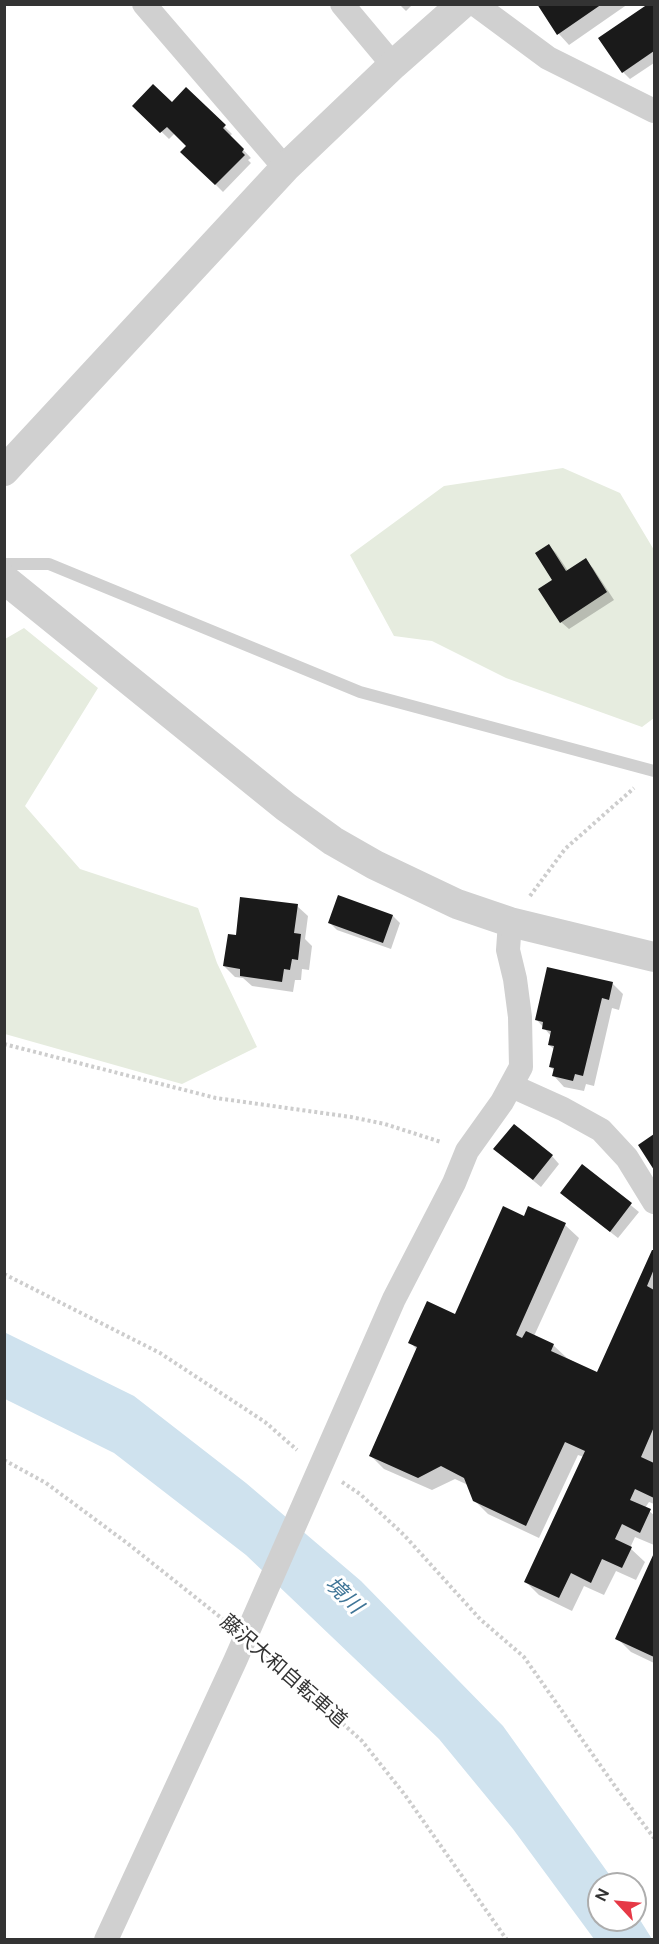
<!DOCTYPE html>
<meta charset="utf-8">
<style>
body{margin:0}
#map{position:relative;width:659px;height:1944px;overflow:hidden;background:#fff;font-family:"DM Sans",sans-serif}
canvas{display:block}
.frame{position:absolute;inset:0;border:6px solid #333;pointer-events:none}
.north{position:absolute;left:587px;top:1872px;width:60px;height:60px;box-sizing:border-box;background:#fff;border:2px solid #adadad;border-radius:50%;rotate:296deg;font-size:16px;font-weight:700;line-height:24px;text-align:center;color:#333}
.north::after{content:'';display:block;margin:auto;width:21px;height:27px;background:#e63946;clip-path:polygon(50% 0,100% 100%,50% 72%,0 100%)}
</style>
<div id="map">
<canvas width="659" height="1944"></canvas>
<div class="frame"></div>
<div class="north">N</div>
</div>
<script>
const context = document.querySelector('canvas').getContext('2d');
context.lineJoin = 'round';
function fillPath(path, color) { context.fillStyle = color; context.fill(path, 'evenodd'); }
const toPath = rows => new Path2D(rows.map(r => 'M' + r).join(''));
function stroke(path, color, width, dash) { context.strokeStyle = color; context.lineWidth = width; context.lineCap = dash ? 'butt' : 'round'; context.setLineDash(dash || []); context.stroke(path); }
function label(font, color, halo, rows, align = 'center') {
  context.font = font + ' "DM Sans","Noto Sans JP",sans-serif'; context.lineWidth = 6; context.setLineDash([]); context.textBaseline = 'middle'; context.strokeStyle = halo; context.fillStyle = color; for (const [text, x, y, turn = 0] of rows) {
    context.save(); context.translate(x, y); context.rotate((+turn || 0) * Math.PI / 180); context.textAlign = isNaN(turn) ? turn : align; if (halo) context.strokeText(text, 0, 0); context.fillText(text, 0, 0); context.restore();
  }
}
fillPath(toPath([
 [563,468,620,493,654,550,654,718,642,727,506,678,432,641,394,636,350,555,444,486],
 [24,628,98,688,25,806,80,869,198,908,217,963,257,1047,182,1084,5,1034,5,639]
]), '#e6ecdf');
fillPath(toPath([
 [4,1332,134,1396,246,1483,361,1581,503,1726,616,1884,599,1884,599,1920,635,1920,635,1912,652,1939,594,1939,513,1829,439,1739,246,1555,114,1453,5,1399]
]), '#cfe2ee');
fillPath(toPath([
 [399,4,413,4,406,11],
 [539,4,628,4,569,45,559,34],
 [651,4,654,4,654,63,630,79,623,72],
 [186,89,232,134,230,136,251,158,248,160,251,163,223,192,183,152,188,146,175,133,169,139,135,106,172,104],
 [549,546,556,553,568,571,585,560,593,568,614,600,569,629,561,622],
 [297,906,308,916,305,939,312,946,309,970,302,969,301,980,295,980,293,992,252,986,243,978,235,977,224,966,237,937],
 [393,916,400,923,391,949,337,930,330,923],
 [612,983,623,994,619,1010,612,1008,594,1086,586,1084,584,1091,564,1087,554,1076,555,1071,550,1067,555,1050,549,1045,551,1036,536,1019],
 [495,1149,552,1156,559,1164,541,1187],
 [583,1166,639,1212,618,1238,569,1200],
 [525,1218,565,1225,579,1238,534,1336,553,1345,567,1358,598,1374,654,1252,654,1504,649,1502,645,1508,654,1515,654,1545,635,1537,630,1548,645,1562,636,1580,616,1571,604,1595,584,1586,572,1611,539,1595,526,1582,584,1457,578,1455,539,1538,488,1514,474,1500,468,1485,455,1479,432,1490,384,1469,370,1455,417,1350,410,1342,456,1316],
 [654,1557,654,1663,631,1652,617,1638]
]), '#0003');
fillPath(toPath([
 [537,4,602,4,557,35],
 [648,4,654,4,654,51,622,73,598,38],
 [153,84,172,102,186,87,226,125,223,128,244,149,242,152,245,155,215,185,180,152,186,146,167,127,160,133,132,106],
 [549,544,566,571,586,558,607,592,560,623,538,589,552,580,535,553],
 [338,895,393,915,383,943,328,923],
 [240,897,298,904,294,933,301,934,298,960,292,959,290,970,284,969,282,982,240,976,240,969,223,966,228,934,236,935],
 [547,967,613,982,609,1000,602,998,583,1076,575,1074,573,1081,552,1076,554,1068,549,1067,554,1046,548,1045,551,1031,542,1029,543,1022,535,1020],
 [514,1124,553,1155,533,1180,493,1149],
 [654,1134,654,1170,638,1145],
 [582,1164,632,1203,610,1232,560,1193],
 [503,1206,524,1216,528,1206,566,1223,516,1335,522,1338,526,1331,554,1344,551,1351,597,1372,652,1250,654,1250,654,1269,647,1286,654,1290,654,1427,641,1457,654,1463,654,1498,635,1489,630,1500,651,1509,640,1533,622,1524,615,1539,632,1547,622,1568,602,1559,591,1583,571,1573,559,1598,524,1582,585,1451,565,1442,526,1526,473,1501,464,1478,441,1466,418,1478,369,1456,417,1347,408,1343,427,1301,455,1314],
 [654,1553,654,1657,615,1639]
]), '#1a1a1a');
stroke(toPath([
 [530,896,565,849,634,788],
 [4,1044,216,1098,351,1117,385,1124,441,1142],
 [4,1274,160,1353,265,1422,297,1450],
 [4,1460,46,1483,127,1543,224,1620],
 [342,1482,360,1494,404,1535,480,1619,524,1657,617,1789,654,1838],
 [267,1655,362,1741,405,1795,507,1940]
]), '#cdcdcd', 4, [3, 3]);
stroke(toPath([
 [4,564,49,564,360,692,654,771]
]), '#d0d0d0', 12);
stroke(toPath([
 [144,4,285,168],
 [342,4,393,65],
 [475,4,548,58,654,111],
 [512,1086,563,1109,601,1130,627,1158,654,1202],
 [106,1940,235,1661,394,1299,454,1183,467,1151,502,1102,521,1067,520,1017,515,979,508,950,510,922]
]), '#d0d0d0', 24);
stroke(toPath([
 [4,471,285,168,393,65,462,4],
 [4,579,286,807,333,841,375,865,457,904,510,922,654,957]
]), '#d0d0d0', 30);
label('20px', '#333', '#fff', [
 ["藤沢大和自転車道",283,1672,41]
]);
label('italic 21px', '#3f7597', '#fff', [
 ["境川",343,1596,44]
]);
</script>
